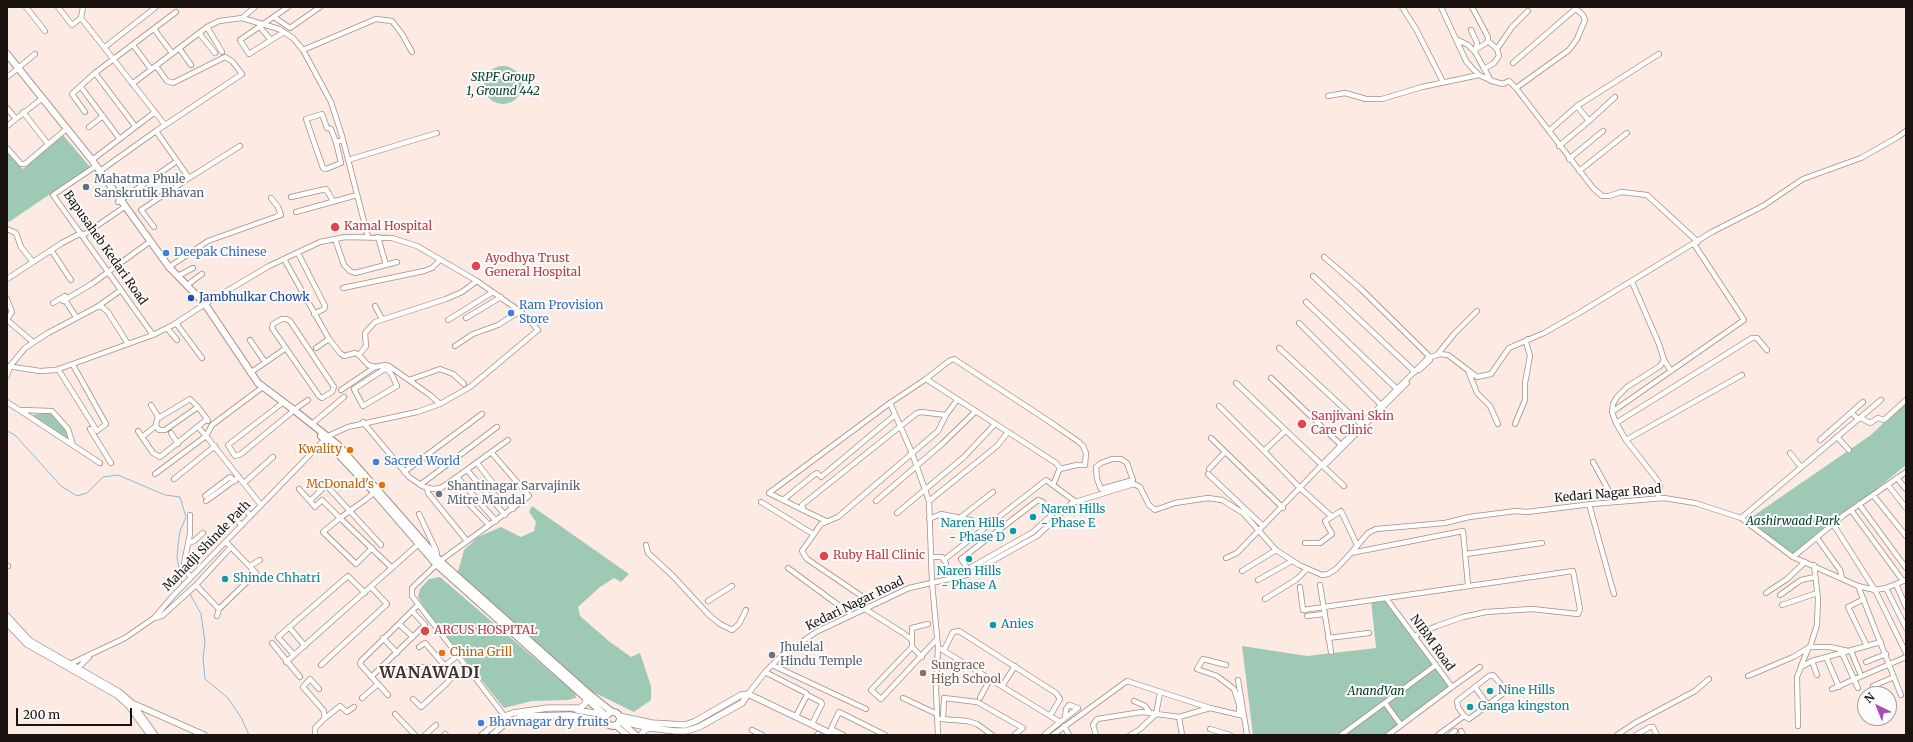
<!DOCTYPE html>
<style>
body{margin:0}
#map{position:relative;width:1913px;height:742px;overflow:hidden;background:#fdeae3;font-family:Merriweather,serif}
canvas{display:block}
.frame{position:absolute;inset:0;border:8px solid #1a1310;pointer-events:none}
.north{position:absolute;left:1857px;top:686px;width:40px;height:40px;box-sizing:border-box;background:#fcfcfc;border:1px solid #a29f9e;border-radius:50%;rotate:317deg;font-size:11px;font-weight:700;line-height:16px;text-align:center;color:#1a1310}
.north::after{content:'';display:block;margin:auto;width:14px;height:18px;background:#aa4cb6;clip-path:polygon(50% 0,100% 100%,50% 72%,0 100%)}
.scale{position:absolute;left:16px;top:708px;width:116px;height:18px;box-sizing:border-box;border:2px solid #1a1310;border-top:0;padding-left:5px;font-size:12px;line-height:14px;white-space:nowrap;color:#1a1310;-webkit-text-stroke:3px #fcfcfc;paint-order:stroke}
</style>
<div id="map">
<canvas width="1913" height="742"></canvas>
<div class="frame"></div>
<div class="north">N</div>
<div class="scale">200 m</div>
</div>
<script>
const context = document.querySelector('canvas').getContext('2d');
context.lineJoin = 'round';
function fillPath(path, color) { context.fillStyle = color; context.fill(path, 'evenodd'); }
const toPath = rows => new Path2D(rows.map(r => 'M' + r).join(''));
function stroke(path, color, width, dash) { context.strokeStyle = color; context.lineWidth = width; context.lineCap = dash ? 'butt' : 'round'; context.setLineDash(dash || []); context.stroke(path); }
function label(font, color, halo, rows, align = 'center') {
  context.font = font + ' Merriweather,serif'; context.lineWidth = 4; context.setLineDash([]); context.textBaseline = 'middle'; context.strokeStyle = halo; context.fillStyle = color; for (const [text, x, y, turn = 0] of rows) {
    context.save(); context.translate(x, y); context.rotate((+turn || 0) * Math.PI / 180); context.textAlign = isNaN(turn) ? turn : align; if (halo) context.strokeText(text, 0, 0); context.fillText(text, 0, 0); context.restore();
  }
}
fillPath(toPath([
 '484 85a19 19 0 1 1 38 0a19 19 0 1 1-38 0Z',
 [63,135,90,167,9,222,7,220,7,151,23,169],
 [1906,401,1906,465,1793,557,1746,521,1871,435],
 [53,412,67,432,68,439,32,415],
 [532,506,629,574,621,582,614,578,600,587,578,607,580,616,610,642,631,657,640,653,651,686,651,700,634,712,589,690,457,575,464,550,478,537,501,527,521,537,534,531,536,522,529,512],
 [440,577,575,693,576,698,568,700,532,701,504,708,426,611,418,597,420,589,429,579],
 [1386,598,1452,691,1390,735,1253,735,1242,646,1307,656,1376,648,1371,600]
]), '#9ecab5');
stroke(toPath([
 [7,431,15,435,61,486,77,496,87,493,103,477,118,475,165,495,180,497,186,517,180,531,178,545,177,558,182,583],
 [190,594,201,614,205,642,203,658,205,679,228,698,242,719,249,735]
]), '#82bae0', 1);
const minor = toPath([
 [26,7,45,31],
 [58,7,72,25,81,18,83,7],
 [1402,7,1416,29,1443,82],
 [1441,7,1466,61,1472,68,1479,75,1492,81,1503,84,1509,81,1516,88,1593,188,1602,196,1609,196,1621,192,1647,195,1698,242],
 [1472,7,1488,37,1488,41,1485,44,1476,49],
 [274,17,290,28,320,7],
 [81,18,165,125],
 [242,18,255,7],
 [207,27,222,52],
 [260,27,271,40],
 [154,29,172,53],
 [1471,30,1477,43,1475,52,1491,81],
 [284,32,249,54,240,40,288,7],
 [199,33,215,53],
 [1456,39,1468,45,1475,52],
 [133,45,151,69],
 [105,47,156,7],
 [179,48,191,65],
 [1497,49,1512,27,1528,11],
 [303,50,376,19,392,21,402,34,412,52],
 [1513,63,1574,10,1576,9,1583,15,1585,20,1582,27,1577,39,1569,50,1516,88],
 [156,66,167,81,173,83,225,57,232,61,242,74,156,131,189,178,240,146],
 [18,68,35,54],
 [1484,69,1494,63,1499,56,1497,49,1488,41],
 [95,73,135,126],
 [7,77,16,70],
 [132,84,207,27,219,21,242,18,279,29,293,38,303,50,331,102,342,136,368,237],
 [81,87,119,138],
 [1328,96,1345,93,1366,99,1382,99,1422,87,1479,75],
 [7,108,16,119],
 [23,112,48,144],
 [85,112,72,94,95,73,176,12],
 [1589,121,1615,97],
 [7,126,40,100],
 [89,127,103,116],
 [1549,131,1577,106,1659,54],
 [336,142,341,163,326,169,323,168,306,119,322,114,327,128,331,129,336,142,343,140],
 [1559,146,1589,121,1577,106],
 [7,148,21,164,25,164,64,131],
 [1569,159,1603,131],
 [92,160,155,112],
 [348,160,437,133],
 [96,166,53,195,153,335],
 [100,171,156,131],
 [1579,171,1627,133],
 [291,197,326,189,333,201],
 [118,202,177,161],
 [296,212,357,195],
 [154,227,141,210,189,178],
 [7,229,16,233,21,247,32,261],
 [82,236,123,208],
 [378,237,386,265],
 [335,239,344,265,350,271,355,273,397,262],
 [51,250,71,280],
 [298,253,325,306,324,309,314,314],
 [1324,257,1361,289,1430,357],
 [284,259,329,339,340,353,344,356,355,353,359,355,368,365,375,367,385,365,389,366,430,395,440,404],
 [169,267,208,241,281,215,278,207,271,198],
 [178,276,193,268],
 [1313,276,1415,372],
 [7,279,62,243,81,233],
 [1632,282,1659,344,1664,360,1660,366,1627,387,1617,397,1613,404,1612,412,1616,423,1626,440,1658,481,1660,487,1658,498],
 [187,285,202,274],
 [343,288,424,271,432,268,440,260],
 [7,299,12,312,7,319],
 [65,300,76,317],
 [63,301,93,283,148,243],
 [1306,302,1399,391],
 [53,303,65,296,67,299],
 [375,306,382,319],
 [97,307,121,290],
 [466,318,501,297],
 [282,319,286,319,290,321,334,387,332,392,322,398,319,396,272,328,273,324,282,319],
 [7,320,33,342],
 [448,320,493,292],
 [176,323,202,358],
 [1299,323,1383,407],
 [167,328,177,340],
 [250,340,265,362],
 [455,346,473,334,498,325,520,311],
 [316,348,329,339],
 [1279,348,1363,426],
 [359,355,366,346,365,333,375,322,446,299,462,292,477,281],
 [1437,355,1454,334,1477,311],
 [1664,360,1671,371],
 [7,366,40,371,56,370,153,335,173,325,205,304,269,266,320,242,345,237,392,238,417,246,477,281,521,312,538,330,470,387,440,404,417,412,348,427,328,436,173,596,154,618,125,638,68,665],
 [58,369,97,431,106,424,73,365],
 [385,369,388,370,392,375,397,386,363,406,354,389,389,366],
 [1419,370,1430,360,1430,357],
 [250,373,286,348],
 [1469,373,1477,393,1490,406,1498,424],
 [7,376,10,366,25,348,48,333,97,307,101,306,108,312,128,344],
 [1271,378,1342,446],
 [926,379,890,403,912,453,929,501,932,583,938,647,936,689,938,735],
 [409,380,440,369,453,374,464,384],
 [1236,383,1344,486],
 [260,389,212,425,206,436,261,505],
 [341,390,375,367],
 [7,402,100,463],
 [281,404,228,445,235,456,241,454,292,412],
 [151,405,159,418],
 [1219,406,1264,451,1285,431],
 [198,407,165,430,159,430,156,426,157,419,190,399,198,407,207,419],
 [20,410,52,411,68,429,73,445],
 [294,410,308,400],
 [1612,412,1744,320,1694,244],
 [1852,413,1858,419,1863,419,1870,423,1878,418,1884,420,1906,400],
 [363,422,409,477,424,487,433,489,441,488,461,474,508,440],
 [1616,423,1752,338,1757,338,1767,350],
 [312,424,344,397],
 [1515,424,1525,400,1525,383,1530,356,1526,342,1528,339],
 [90,429,111,463],
 [138,431,153,453,160,457,207,419,208,421],
 [171,433,178,444],
 [142,437,156,426],
 [1837,437,1849,450],
 [1211,438,1283,508],
 [1626,440,1742,375],
 [1820,440,1863,402],
 [1264,451,1300,488,1330,515],
 [491,452,529,496,440,561,412,588,412,596,506,718],
 [1790,453,1801,467],
 [1112,459,1121,459,1127,463,1133,480,1101,489,1097,479,1096,467,1101,463,1112,459],
 [1593,462,1615,502],
 [477,463,513,509],
 [1326,464,1407,383],
 [1209,469,1225,452],
 [467,470,505,515],
 [404,472,482,414],
 [155,474,206,436,198,427],
 [1208,474,1262,525],
 [457,477,496,521],
 [1897,478,1906,489],
 [174,479,215,446],
 [244,483,273,457],
 [420,485,497,427],
 [1053,485,1060,468,1056,463,926,379,949,361,954,359,1047,420,1079,442,1083,446,1086,453,1085,465,1077,465,1060,469],
 [1888,485,1906,508],
 [427,488,428,493,467,541],
 [299,489,310,501,326,485,381,545],
 [376,491,365,500,340,518,392,568],
 [1873,495,1906,536],
 [205,496,230,477,235,481],
 [783,500,815,474,817,473,821,477,895,415],
 [1038,500,1043,502,1052,515,1033,532,968,569,961,559,1038,500],
 [206,501,239,477],
 [310,501,315,507,322,500,340,518,323,532,356,564,372,548],
 [876,501,942,444,975,412],
 [929,501,997,446,1008,432],
 [761,502,813,534],
 [468,503,489,525],
 [1589,504,1614,594],
 [1859,504,1906,568],
 [241,506,251,516],
 [803,510,769,493,890,403],
 [1851,510,1903,581],
 [897,513,964,457,995,424],
 [419,514,436,550,437,554,435,556],
 [190,515,190,534,184,563,185,570,191,577],
 [231,516,242,525],
 [961,517,993,492],
 [1741,518,1881,400],
 [929,519,941,514,971,520],
 [826,521,803,510,802,505,917,413,921,412,946,415],
 [1833,524,1875,590,1906,653],
 [1817,538,1840,570,1842,578],
 [188,543,194,541,203,533],
 [1305,543,1320,543,1332,534,1325,521,1341,511,1357,545],
 [646,545,648,553,672,575,709,615,720,624,732,630,739,624,746,610],
 [1351,553,1368,533,1376,529,1445,523,1469,517,1516,511,1527,512,1592,504,1664,498,1695,503,1741,518,1793,557,1858,586,1875,590,1886,588,1906,580],
 [1466,554,1542,543],
 [931,557,942,557,946,563],
 [1793,557,1844,515,1906,472],
 [1226,558,1237,553,1341,445,1428,358,1440,354,1448,355,1477,377,1491,374,1509,348,1544,333,1579,313,1712,232,1763,206,1803,179,1861,158,1898,137,1906,131],
 [945,559,1046,480,1076,502],
 [7,566,8,566],
 [250,566,260,560],
 [788,568,852,615],
 [1242,571,1276,550],
 [1258,580,1292,561],
 [1896,584,1906,607],
 [196,585,219,609,256,573,226,542],
 [1320,585,1331,652],
 [1858,586,1901,695],
 [1300,587,1303,610,1386,598,1452,687,1388,735],
 [1886,588,1906,628],
 [1766,593,1787,579,1805,562],
 [1780,595,1801,580,1815,577],
 [1386,598,1573,571,1580,609,1578,614,1532,609,1486,612,1463,617,1437,626,1414,636],
 [1265,599,1297,579,1307,569],
 [1864,599,1848,607,1867,646],
 [708,601,732,586],
 [1782,605,1817,593],
 [865,609,903,633,912,640,912,647,871,690,881,699,937,639],
 [860,610,865,602,863,597,807,559,802,551,821,524,838,517,938,431,946,415,957,400],
 [217,616,219,609],
 [1307,616,1324,614],
 [154,618,162,616,196,585,231,547],
 [399,624,413,637],
 [289,627,305,646],
 [383,638,397,653],
 [1328,638,1369,633],
 [912,641,912,628,928,624],
 [272,643,300,677],
 [419,647,425,643,445,666],
 [912,647,922,657],
 [1810,647,1830,647,1848,651],
 [941,649,1060,722],
 [944,650,953,632,959,631,1056,693,1060,699,1050,716],
 [1851,651,1860,673],
 [1842,653,1858,688],
 [294,655,278,637,348,576,365,593],
 [1826,657,1839,687],
 [1812,661,1817,675],
 [286,662,421,542],
 [1866,662,1886,654],
 [321,665,387,604,371,587],
 [772,665,866,709],
 [1226,665,1203,659,1197,669,1217,676,1234,689,1239,704,1239,715],
 [1801,666,1809,647],
 [76,670,89,657],
 [765,672,806,693],
 [1748,676,1793,657,1810,647,1817,625,1818,599,1814,565],
 [371,677,425,625,412,611],
 [402,677,413,667,443,667,457,656],
 [1238,680,1244,716],
 [1002,686,1015,666],
 [1873,686,1894,677],
 [1452,687,1480,667],
 [1475,687,1488,705],
 [1832,689,1906,657],
 [748,694,766,671,778,659,816,632,909,588,967,575,1037,536,1072,503,1134,484,1140,487,1149,505,1155,510,1175,503,1208,498,1222,500,1243,513,1276,550,1299,565,1322,575,1328,574,1336,569,1351,553,1463,531,1468,585],
 [388,695,360,664,361,661,417,606],
 [362,698,378,684],
 [903,698,937,714],
 [980,698,990,679],
 [413,699,421,707,447,683,451,678,443,667],
 [1134,701,1145,706,1150,713],
 [1385,703,1401,725],
 [395,714,415,735],
 [796,716,807,695,821,702,822,704,812,724],
 [943,718,944,698,977,702,1023,728,1014,735],
 [324,719,340,706,347,712,354,707],
 [941,719,967,721,977,724,992,735],
 [1064,726,1069,735],
 [1798,726,1797,677,1801,667,1812,661,1881,642],
 [1210,729,1230,735],
 [752,730,762,735],
 [1461,731,1463,735],
 [445,734,446,735],
 [315,735,315,728,324,719,324,711,303,687,310,679,319,689],
 [425,735,436,725],
 [817,735,818,734],
 [843,735,831,729,839,712,885,735],
 [1044,735,1060,722,1078,708,1069,705,1066,709,1065,718],
 [1053,735,1127,681,1210,708,1244,716,1247,735],
 [1096,735,1093,725,1097,719,1142,712,1179,717],
 [1130,735,1139,730,1156,714,1160,693],
 [1182,735,1179,717,1210,708],
 [1341,735,1436,665],
 [1438,735,1464,716,1458,707,1457,701,1489,676,1493,675,1504,688,1505,692,1469,719,1464,716],
 [1450,735,1455,731],
 [1617,735,1635,723,1695,691,1709,679],
 [1636,735,1650,727,1653,727,1657,735]
]);
const tertiary = toPath([
 [7,616,30,641,119,692,132,703,155,735],
 [7,623,27,644,117,695,129,706,150,735],
 [748,694,834,735],
 [134,704,204,735],
 [577,710,605,715],
 [619,716,652,723,685,725,696,721,741,695,748,694],
 [619,721,650,728,675,731,686,731,699,727,742,703,748,694],
 [621,722,636,735],
 [615,725,627,735],
 [482,735,505,716,513,713,548,708,580,708,585,704,586,698],
 [492,735,508,721,526,716,570,715,607,722],
 [641,735,645,730,650,728]
]);
const secondary = toPath([
 [7,54,92,160,169,267,205,304,258,383,294,410,338,445,440,561,588,693,612,712],
 [321,436,374,492,436,564,606,716],
 '606 719a7 7 0 1 1 14 0a7 7 0 1 1-14 0Z'
]);
stroke(minor, '#a38e86', 6);
stroke(tertiary, '#a38e86', 7);
stroke(secondary, '#a38e86', 8);
stroke(minor, '#fff', 4.5);
stroke(tertiary, '#fff', 5.5);
stroke(secondary, '#fff', 6);
for (const [x, y, r, color] of [
 [86,187,4,"#5c6f8a"],
 [335,227,5,"#e0444e"],
 [166,253,4,"#3f7fe0"],
 [476,266,5,"#e0444e"],
 [191,298,4,"#1a4fb4"],
 [511,313,4,"#3f7fe0"],
 [1302,424,5,"#e0444e"],
 [350,450,4,"#e8710a"],
 [376,462,4,"#3f7fe0"],
 [382,485,4,"#e8710a"],
 [439,494,4,"#6b7280"],
 [1033,517,4,"#0f9aa8"],
 [1013,531,4,"#0f9aa8"],
 [824,556,5,"#e0444e"],
 [969,559,4,"#0f9aa8"],
 [225,579,4,"#0f9aa8"],
 [993,625,4,"#0f9aa8"],
 [425,631,5,"#e0444e"],
 [442,653,4,"#e8710a"],
 [772,655,4,"#6b7280"],
 [923,673,4,"#8d6e63"],
 [1490,691,4,"#0f9aa8"],
 [1470,707,4,"#0f9aa8"],
 [481,723,4,"#3f7fe0"]
]) { const dot = new Path2D(); dot.arc(x, y, r, 0, 2 * Math.PI); context.fillStyle = color; context.fill(dot); stroke(dot, '#fcfcfc', 1.5); }
label('italic 12px', '#013b28', '#fcfcfc', [
 ["SRPF Group",503,78],
 ["1, Ground 442",503,92],
 ["Aashirwaad Park",1793,522],
 ["AnandVan",1376,692]
]);
label('12px', '#4e5e75', '#fcfcfc', [
 ["Mahatma Phule",94,180],
 ["Sanskrutik Bhavan",94,194]
], 'left');
label('12px', '#be3a42', '#fcfcfc', [
 ["Kamal Hospital",344,227],
 ["Ayodhya Trust",485,259],
 ["General Hospital",485,273],
 ["Sanjivani Skin",1311,417],
 ["Care Clinic",1311,431],
 ["Ruby Hall Clinic",833,556],
 ["ARCUS HOSPITAL",434,631]
], 'left');
label('12px', '#1a1310', '#fcfcfc', [
 ["Bapusaheb Kedari Road",105,248,55],
 ["Kedari Nagar Road",1608,494,-5],
 ["Mahadji Shinde Path",207,546,-46],
 ["Kedari Nagar Road",855,604,-26],
 ["NIBM Road",1432,643,54]
]);
label('12px', '#366cbe', '#fcfcfc', [
 ["Deepak Chinese",174,253],
 ["Ram Provision",519,306],
 ["Store",519,320],
 ["Sacred World",384,462],
 ["Bhavnagar dry fruits",489,723]
], 'left');
label('12px', '#164399', '#fcfcfc', [
 ["Jambhulkar Chowk",199,298]
], 'left');
label('12px', '#c56008', '#fcfcfc', [
 ["Kwality",342,450],
 ["McDonald's",374,485],
 ["China Grill",450,653,"left"]
], 'right');
label('12px', '#5b616d', '#fcfcfc', [
 ["Shantinagar Sarvajinik",447,487],
 ["Mitre Mandal",447,501],
 ["Jhulelal",780,648],
 ["Hindu Temple",780,662]
], 'left');
label('12px', '#0d838f', '#fcfcfc', [
 ["Naren Hills",1041,510],
 ["- Phase E",1041,524],
 ["Naren Hills",1005,524,"right"],
 ["- Phase D",1005,538,"right"],
 ["Naren Hills",969,572,"center"],
 ["- Phase A",969,586,"center"],
 ["Shinde Chhatri",233,579],
 ["Anies",1001,625],
 ["Nine Hills",1498,691],
 ["Ganga kingston",1478,707]
], 'left');
label('12px', '#785e54', '#fcfcfc', [
 ["Sungrace",931,666],
 ["High School",931,680]
], 'left');
context.letterSpacing = '1px';
label('bold 16px', '#43312b', '#fcfcfc', [
 ["WANAWADI",430,673]
]);
context.letterSpacing = '0px';
</script>
